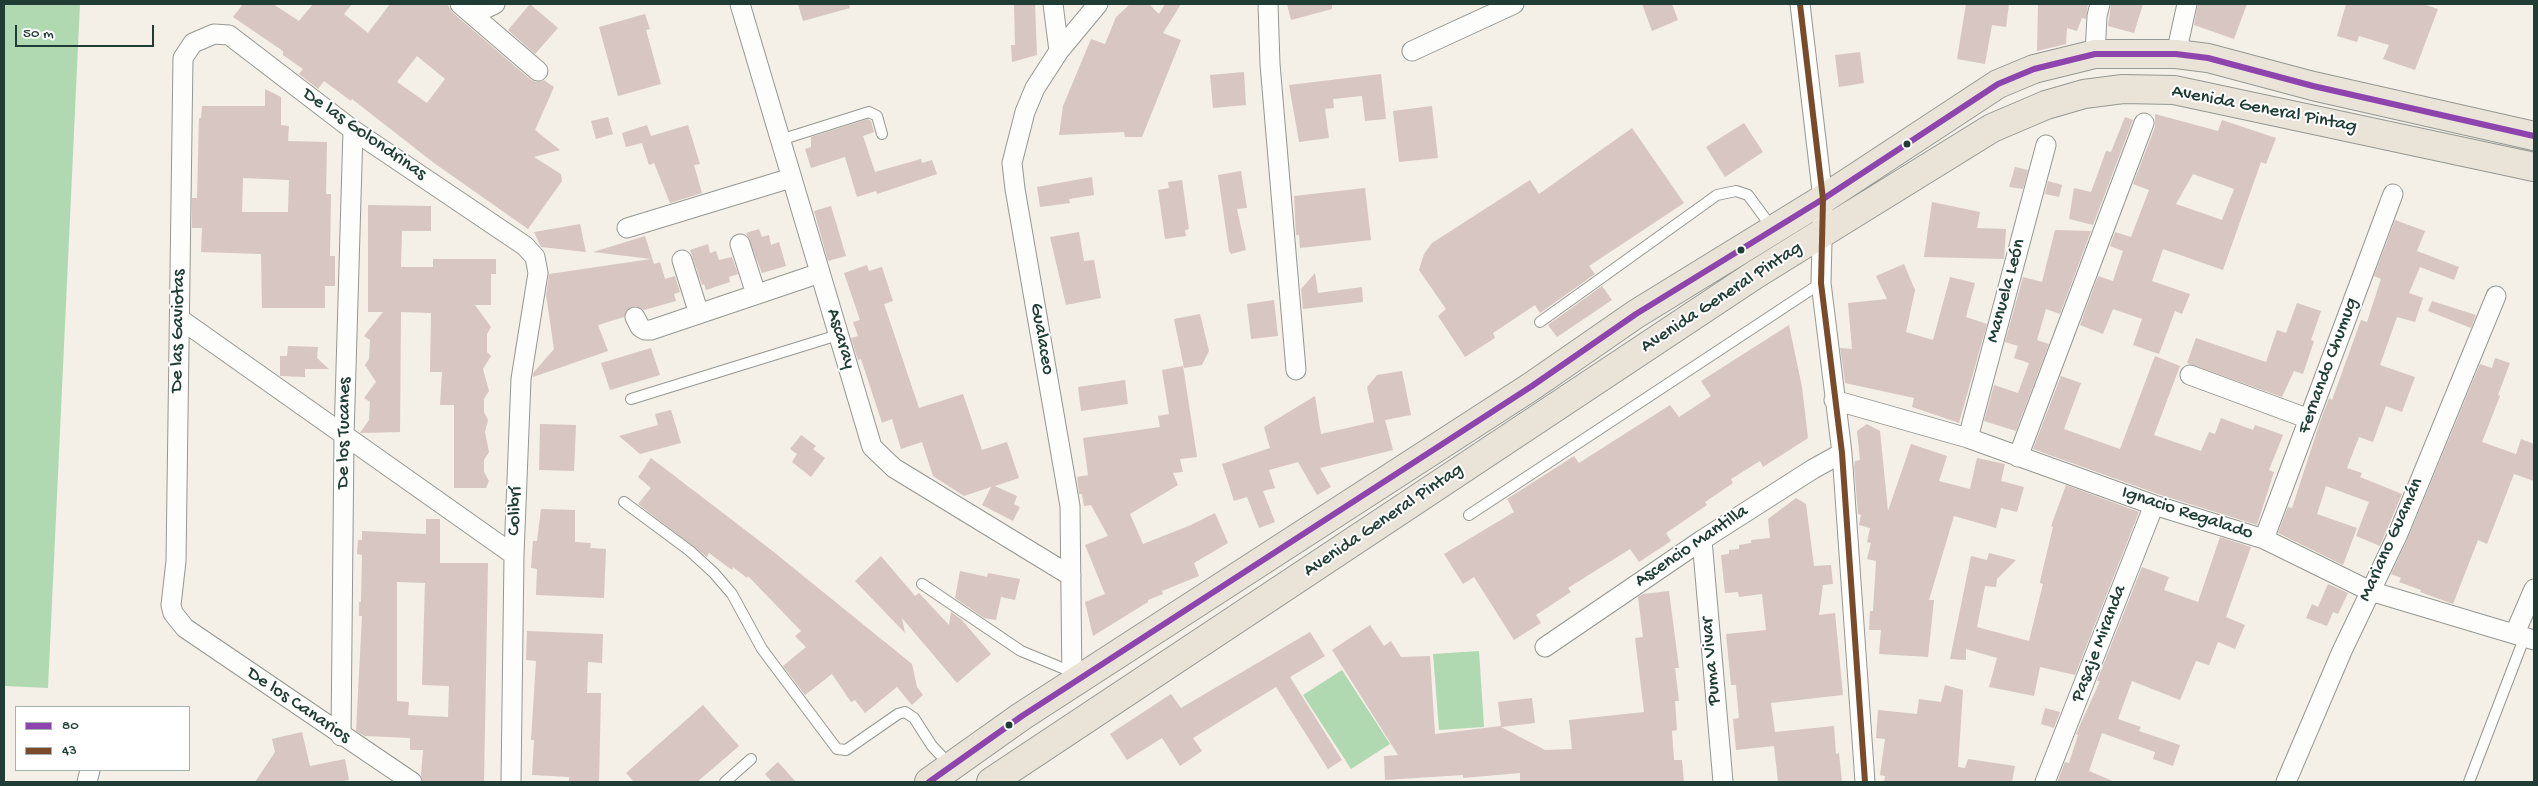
<!DOCTYPE html>
<meta charset="utf-8">
<style>
body{margin:0}
#map{position:relative;width:2538px;height:786px;overflow:hidden;background:#f4efe7;font-family:"Gochi Hand",sans-serif}
canvas{display:block}
.frame{position:absolute;inset:0;border:5px solid #1f3d34;pointer-events:none}
.legend{position:absolute;left:15px;top:706px;width:175px;height:65px;box-sizing:border-box;background:#fff;border:1px solid #a5b1ae;margin:0;padding:6px 9px;list-style:none;font-size:15px;color:#1f3d34}
.legend li{display:flex;align-items:center;gap:10px;height:25px}
.legend b{width:25px;border:1px solid #a5b1ae}
.scale{position:absolute;left:15px;top:25px;width:139px;height:22px;box-sizing:border-box;border:2px solid #1f3d34;border-top:0;padding-left:6px;font-size:15px;line-height:18px;white-space:nowrap;color:#1f3d34;-webkit-text-stroke:4px #fff;paint-order:stroke}
</style>
<div id="map">
<canvas width="2538" height="786"></canvas>
<div class="frame"></div>
<ul class="legend">
<li><b style="height:6px;background:#8e44ad"></b>80</li>
<li><b style="height:6px;background:#7a4b2a"></b>43</li>
</ul>
<div class="scale">50 m</div>
</div>
<script>
const ctx = document.querySelector('canvas').getContext('2d');
ctx.lineJoin = 'round';
function paint(path, color) { ctx.fillStyle = color; ctx.fill(path, 'evenodd'); }
const poly = rows => new Path2D(rows.map(r => 'M' + r).join(''));
function strokePath(path, color, width, dash) { ctx.strokeStyle = color; ctx.lineWidth = width; ctx.lineCap = dash ? 'butt' : 'round'; ctx.setLineDash(dash || []); ctx.stroke(path); }
function drawText(font, color, halo, rows, align = 'center') {
  ctx.font = font + ' "Gochi Hand",sans-serif'; ctx.lineWidth = 4; ctx.setLineDash([]); ctx.textBaseline = 'middle'; ctx.strokeStyle = halo; ctx.fillStyle = color; for (const [text, x, y, turn = 0] of rows) {
    ctx.save(); ctx.translate(x, y); ctx.rotate((+turn || 0) * Math.PI / 180); ctx.textAlign = isNaN(turn) ? turn : align; if (halo) ctx.strokeText(text, 0, 0); ctx.fillText(text, 0, 0); ctx.restore();
  }
}
paint(poly([
 [4,4,80,4,48,688,4,686],
 [1479,651,1484,727,1439,730,1433,654],
 [1342,670,1390,744,1351,769,1303,695]
]), '#b1d9b1');
paint(poly([
 [243,4,273,4,299,21,313,4,352,4,344,14,368,33,390,4,447,4,453,13,531,80,536,82,544,80,554,87,535,130,560,150,534,157,561,174,562,181,528,229,434,163,352,99,351,101,324,81,318,89,299,74,303,69,283,55,283,51,233,17],
 [417,56,445,79,427,103,397,82],
 [530,4,558,28,535,54,508,30],
 [798,4,849,4,850,8,803,21],
 [1014,4,1035,4,1037,55,1012,62,1011,45,1015,45],
 [1130,4,1149,4,1159,14,1165,4,1181,4,1163,33,1181,40,1142,137,1125,137,1124,132,1059,135,1063,106,1091,39,1105,44,1116,17],
 [1287,4,1332,4,1332,9,1291,20],
 [1642,4,1672,4,1678,20,1652,31],
 [1966,4,2009,4,2006,27,1992,25,1985,64,1957,59],
 [2038,4,2088,4,2086,19,2082,18,2077,31,2067,28,2066,44,2037,51],
 [2111,4,2143,4,2134,33,2108,26],
 [2198,4,2247,4,2234,39,2194,25],
 [2346,4,2423,4,2438,9,2415,70,2383,59,2389,45,2359,36,2357,42,2337,36],
 [645,14,650,29,646,30,661,84,618,96,599,27],
 [1860,52,1864,83,1839,87,1835,55],
 [1244,72,1246,105,1213,108,1210,75],
 [1381,74,1386,119,1365,121,1362,96,1333,99,1334,108,1325,109,1329,138,1299,142,1289,85],
 [265,89,281,97,281,125,289,126,288,141,327,142,326,194,331,194,330,256,335,256,335,286,325,286,325,308,262,308,261,254,201,252,202,228,192,228,192,198,197,198,199,118,201,118,202,106,265,106],
 [243,178,289,180,288,212,242,212],
 [1432,106,1438,158,1399,162,1393,111],
 [2155,114,2218,131,2222,120,2276,138,2266,164,2261,162,2223,270,2163,249,2152,281,2190,294,2182,314,2175,311,2159,354,2133,345,2142,319,2113,309,2103,334,2080,325,2098,276,2113,281,2123,251,2110,246,2115,232,2131,237,2149,190,2133,184,2155,127],
 [2193,174,2234,189,2222,220,2176,204],
 [608,117,613,134,596,139,591,121],
 [2125,117,2133,120,2093,225,2069,219,2074,188,2091,192,2106,151,2111,152],
 [868,119,871,121,874,132,863,136,875,172,921,159,922,163,932,160,937,174,877,194,876,191,857,197,845,157,811,168,805,149,811,147,811,137],
 [1744,123,1763,152,1725,177,1706,147],
 [647,125,651,136,688,125,700,164,694,165,702,193,670,203,654,163,649,165,642,143,626,147,622,133],
 [1632,128,1684,203,1589,266,1595,274,1540,313,1535,305,1493,333,1495,338,1465,357,1438,316,1446,309,1419,270,1424,254,1432,243,1530,180,1539,194],
 [2015,167,2028,170,2023,189,2009,187],
 [1241,171,1247,208,1237,209,1246,250,1231,254,1229,251,1218,175],
 [1092,177,1094,195,1069,199,1070,203,1040,207,1037,187],
 [1182,180,1189,229,1185,230,1186,236,1165,239,1158,190,1169,188,1168,182],
 [2048,181,2062,185,2059,197,2045,194],
 [1365,188,1371,240,1300,248,1299,235,1296,235,1294,196],
 [1932,202,1980,212,1977,228,2006,229,2004,259,1924,257],
 [368,205,431,206,431,231,402,231,401,267,433,267,433,259,496,259,496,274,491,274,491,305,475,305,491,327,487,334,487,352,491,356,483,369,489,391,484,399,484,412,488,420,485,432,489,452,484,460,484,472,489,481,486,488,454,488,454,405,440,405,442,372,430,372,431,313,401,312,400,432,360,433,369,420,370,402,364,398,376,382,365,365,369,359,370,340,364,336,383,312,368,312],
 [831,206,846,256,828,261,814,211],
 [2395,220,2425,231,2417,251,2459,267,2454,280,2420,267,2409,293,2423,298,2415,322,2397,317,2380,365,2415,377,2402,412,2386,406,2373,442,2359,437,2347,468,2362,473,2360,477,2402,494,2380,546,2356,536,2369,502,2326,486,2317,514,2357,528,2343,565,2278,533,2288,507,2292,508,2320,422,2329,398,2332,400,2361,320,2367,322,2381,279,2374,276],
 [580,224,586,252,541,247,534,232],
 [759,229,762,237,769,235,771,245,779,242,786,266,762,273,746,233],
 [2055,230,2091,231,2060,314,2046,309,2037,340,2049,344,2016,431,1984,421,1994,385,2018,393,2029,363,2014,358,2018,346,2005,342,2023,277,2042,282],
 [1079,232,1084,261,1094,260,1101,298,1066,305,1050,237],
 [645,236,654,264,660,262,665,279,675,276,680,292,674,294,676,301,644,310,636,306,630,307,624,317,598,325,608,351,533,377,533,373,554,349,546,295,549,274,651,259,593,252],
 [708,244,710,253,716,251,719,260,732,257,738,274,729,277,730,282,706,290,704,284,702,285,690,250],
 [1904,264,1915,290,1906,332,1933,340,1950,277,1975,283,1966,317,1987,324,1959,423,1912,407,1914,398,1845,383,1840,348,1852,349,1848,303,1887,299,1876,276],
 [867,265,869,271,882,267,893,301,884,304,919,408,963,394,982,450,1007,442,1019,478,995,486,1017,496,1014,504,1020,507,1013,521,982,505,991,487,964,496,933,476,922,442,901,449,892,419,882,423,861,359,858,360,851,338,858,336,853,322,860,320,844,273],
 [1315,273,1318,293,1362,287,1363,302,1303,309,1301,289],
 [1602,286,1612,300,1557,337,1548,325],
 [1274,300,1278,336,1251,339,1247,304],
 [2432,301,2476,315,2471,328,2428,311],
 [2297,303,2321,311,2311,340,2314,341,2303,374,2294,371,2282,397,2187,363,2196,338,2266,362,2277,330,2286,333],
 [1200,314,1209,351,1202,365,1184,368,1174,319],
 [1789,325,1802,387,1808,438,1763,467,1760,461,1731,479,1733,483,1705,502,1707,505,1666,533,1671,541,1639,562,1630,549,1568,588,1571,592,1536,615,1541,623,1514,640,1474,577,1463,584,1444,554,1514,512,1507,499,1574,456,1579,463,1670,405,1679,417,1711,396,1701,381],
 [288,346,318,347,317,358,329,369,305,369,305,377,280,376,280,356,287,356],
 [651,348,660,375,610,390,601,363],
 [2155,356,2180,366,2154,435,2201,451,2209,432,2215,434,2221,418,2253,430,2255,425,2283,435,2269,470,2274,472,2257,525,2158,494,2033,449,2061,376,2081,383,2064,429,2120,449],
 [2495,358,2510,363,2498,395,2500,396,2482,442,2516,454,2521,439,2534,444,2534,481,2514,474,2487,544,2478,540,2453,604,2420,592,2421,590,2399,582,2401,578,2391,574,2408,538,2480,364,2492,368],
 [1183,366,1197,457,1180,459,1183,472,1173,473,1178,485,1130,514,1143,544,1191,525,1215,513,1228,543,1194,563,1199,576,1162,591,1163,594,1148,600,1148,602,1093,636,1085,602,1105,594,1085,545,1108,536,1091,505,1084,506,1082,494,1079,494,1077,477,1088,475,1083,438,1160,427,1158,416,1169,414,1162,370],
 [1402,371,1411,415,1385,420,1393,450,1320,468,1331,487,1317,495,1298,462,1269,470,1275,488,1263,491,1275,522,1259,528,1247,497,1234,501,1222,464,1270,448,1264,427,1315,396,1321,434,1374,422,1367,387,1377,375],
 [1125,380,1128,404,1081,411,1078,387],
 [671,410,681,443,640,454,619,436,658,425,655,414],
 [540,424,576,425,574,471,539,470],
 [1867,424,1880,431,1888,511,1911,444,1947,456,1939,481,1970,489,1977,458,2005,464,2001,481,2024,487,2017,512,2001,508,1996,528,1954,516,1929,600,1934,600,1928,657,1879,654,1881,630,1869,630,1870,611,1873,611,1876,561,1867,559,1871,543,1867,542,1870,528,1859,525,1861,515,1858,514,1854,467,1855,461,1860,460,1857,431],
 [801,435,816,446,813,449,825,458,811,477,792,462,797,454,790,449],
 [651,458,770,549,912,664,917,687,923,695,912,705,897,687,865,713,855,700,851,702,832,674,805,695,783,666,806,647,795,636,801,631,748,576,747,578,733,567,732,570,709,553,707,557,638,504,651,488,638,477],
 [2066,485,2139,512,2075,675,2040,667,2034,696,1989,687,1997,658,1966,649,1966,660,1950,659,1971,556,1987,560,1989,553,2016,560,1997,579,1996,587,1985,586,1977,627,2029,641,2043,584,2040,583,2041,577,2053,527,2051,526],
 [1796,498,1806,504,1814,566,1831,565,1833,584,1823,585,1819,615,1835,613,1843,695,1771,703,1775,732,1834,726,1836,754,1839,753,1842,782,1778,782,1774,746,1736,750,1733,719,1739,718,1736,685,1731,685,1726,634,1766,630,1762,594,1739,597,1738,592,1725,593,1721,555,1729,554,1729,550,1739,549,1739,545,1751,543,1751,540,1770,538,1768,519],
 [541,509,575,510,575,542,591,543,590,548,606,549,604,598,536,595,537,569,531,568,533,541,537,541],
 [426,519,440,519,440,563,488,563,484,782,423,782,421,775,423,750,410,750,410,738,365,736,356,731,362,616,359,616,359,602,361,602,362,555,357,554,358,540,362,540,362,531,426,534],
 [397,582,425,583,422,685,449,686,448,717,408,715,409,702,397,701],
 [2220,537,2251,547,2226,617,2245,625,2235,649,2218,642,2209,665,2196,661,2180,700,2132,681,2118,719,2141,727,2139,731,2180,745,2173,766,2153,759,2155,752,2102,733,2089,771,2115,782,2057,782,2065,762,2069,763,2078,735,2076,734,2100,681,2097,681,2142,567,2169,577,2164,590,2198,602],
 [881,556,915,596,919,593,949,625,951,612,961,619,991,654,957,683,902,618,905,633,855,581],
 [960,571,987,577,988,573,1020,579,1015,600,1001,597,996,620,984,618,955,598],
 [2328,584,2348,593,2338,614,2333,612,2327,626,2306,618,2312,604,2318,607],
 [1669,591,1679,668,1675,668,1679,701,1675,701,1677,730,1672,731,1674,760,1682,760,1684,782,1520,782,1520,773,1463,778,1463,775,1385,780,1384,756,1398,755,1332,650,1370,625,1384,646,1391,641,1401,657,1430,656,1435,734,1501,726,1498,702,1532,698,1535,723,1501,727,1545,750,1572,749,1569,720,1644,712,1635,638,1643,637,1638,597,1643,594],
 [527,631,603,634,602,663,588,662,587,693,601,693,599,782,569,782,569,777,532,775,534,740,531,740,536,661,526,660],
 [1310,632,1325,656,1290,677,1342,760,1328,769,1276,687,1193,738,1202,751,1180,766,1162,738,1127,760,1110,734,1171,694,1181,708],
 [1945,685,1963,690,1958,767,1965,768,1968,759,2015,766,2012,782,1884,782,1885,776,1880,775,1885,739,1876,738,1878,710,1917,714,1919,699,1941,702],
 [703,705,739,746,697,782,634,782,626,773],
 [2045,708,2060,712,2054,728,2041,724],
 [302,732,310,766,345,759,349,780,337,782,255,782,275,752,272,739],
 [778,762,796,782,772,782,765,774]
]), '#d7c6c1');
const lane = poly([
 [780,140,869,112,877,116,882,134],
 [1540,322,1717,195,1736,191,1748,195,1773,229],
 [631,399,838,335],
 [624,502,690,551,714,573,732,594,762,649,837,749,846,750,898,714,905,712,914,718,932,746,950,765],
 [1469,515,1821,283],
 [922,584,1021,651,1072,672],
 [725,782,751,759],
 [2469,782,2525,636]
]);
const street = poly([
 [460,4,538,71],
 [740,4,872,447,894,468,1071,576],
 [1053,4,1059,51],
 [1268,4,1270,64,1296,370],
 [1800,4,1823,199,1821,283,1842,453,1865,782],
 [474,14,495,4],
 [1412,51,1514,4],
 [2095,54,2097,16,2100,4],
 [2176,54,2187,4],
 [627,228,791,178],
 [740,244,756,294],
 [682,260,699,314],
 [635,317,640,327,645,330,651,330,820,273],
 [180,319,514,555],
 [2190,375,2309,419],
 [1834,400,1968,438,2154,505,2264,539,2370,591,2534,640],
 [1968,438,2046,145],
 [2018,457,2144,123],
 [2264,539,2393,194],
 [1702,540,1723,782],
 [2515,633,2534,589],
 [1545,647,1702,540,1813,469,1842,453],
 [1072,684,1070,506,1015,189,1012,163,1025,112,1035,88,1059,51,1098,4],
 [341,736,344,437,353,130],
 [87,782,90,770],
 [412,782,185,628,173,613,171,605,176,561,183,58,193,43,214,34,229,35,353,130,525,246,535,257,538,273,521,379,514,555,511,782],
 [2045,782,2154,505],
 [2286,782,2342,651,2398,534,2496,296]
]);
const highway = poly([
 [929,782,1022,716,1532,386,1636,314,1823,199,1998,84,2034,69,2095,54,2176,54,2208,58,2313,86,2534,136],
 [991,782,1756,274,1992,128,2046,105,2084,94,2123,89,2174,90,2534,167]
]);
strokePath(lane, '#959892', 12);
strokePath(street, '#959892', 21);
strokePath(highway, '#959892', 30);
strokePath(lane, '#fdfdfb', 10);
strokePath(street, '#fdfdfb', 19);
strokePath(highway, '#e9e3d8', 28);
strokePath(poly([
 [929,782,1022,716,1532,386,1636,314,1823,199,1998,84,2034,69,2095,54,2176,54,2208,58,2313,86,2534,136]
]), '#8e44ad', 6);
strokePath(poly([
 [1800,4,1823,199,1821,283,1842,453,1865,782]
]), '#7a4b2a', 6);
for (const [x, y, r, color] of [
 [1907,144,4.5,"#1f3d34"],
 [1741,250,4.5,"#1f3d34"],
 [1009,725,4.5,"#1f3d34"]
]) { const dot = new Path2D(); dot.arc(x, y, r, 0, 2 * Math.PI); ctx.fillStyle = color; ctx.fill(dot); strokePath(dot, '#fff', 2); }
drawText('19px', '#1f3d34', '#fff', [
 ["Avenida General Pintag",2264,110,11],
 ["De las Golondrinas",364,135,35],
 ["Manuela León",2007,291,-75],
 ["Avenida General Pintag",1722,298,-33],
 ["De las Gaviotas",179,331,-89],
 ["Ascaray",840,339,73],
 ["Gualaceo",1041,339,80],
 ["Fernando Chumug",2329,366,-70],
 ["De los Tucanes",345,433,-89],
 ["Colibrí",516,511,-88],
 ["Ignacio Regalado",2187,514,18],
 ["Avenida General Pintag",1384,521,-34],
 ["Mariano Guamán",2392,540,-66],
 ["Ascencio Mantilla",1692,547,-34],
 ["Pasaje Miranda",2100,644,-69],
 ["Puma Vivar",1712,661,-95],
 ["De los Canarios",298,706,34]
]);
</script>
